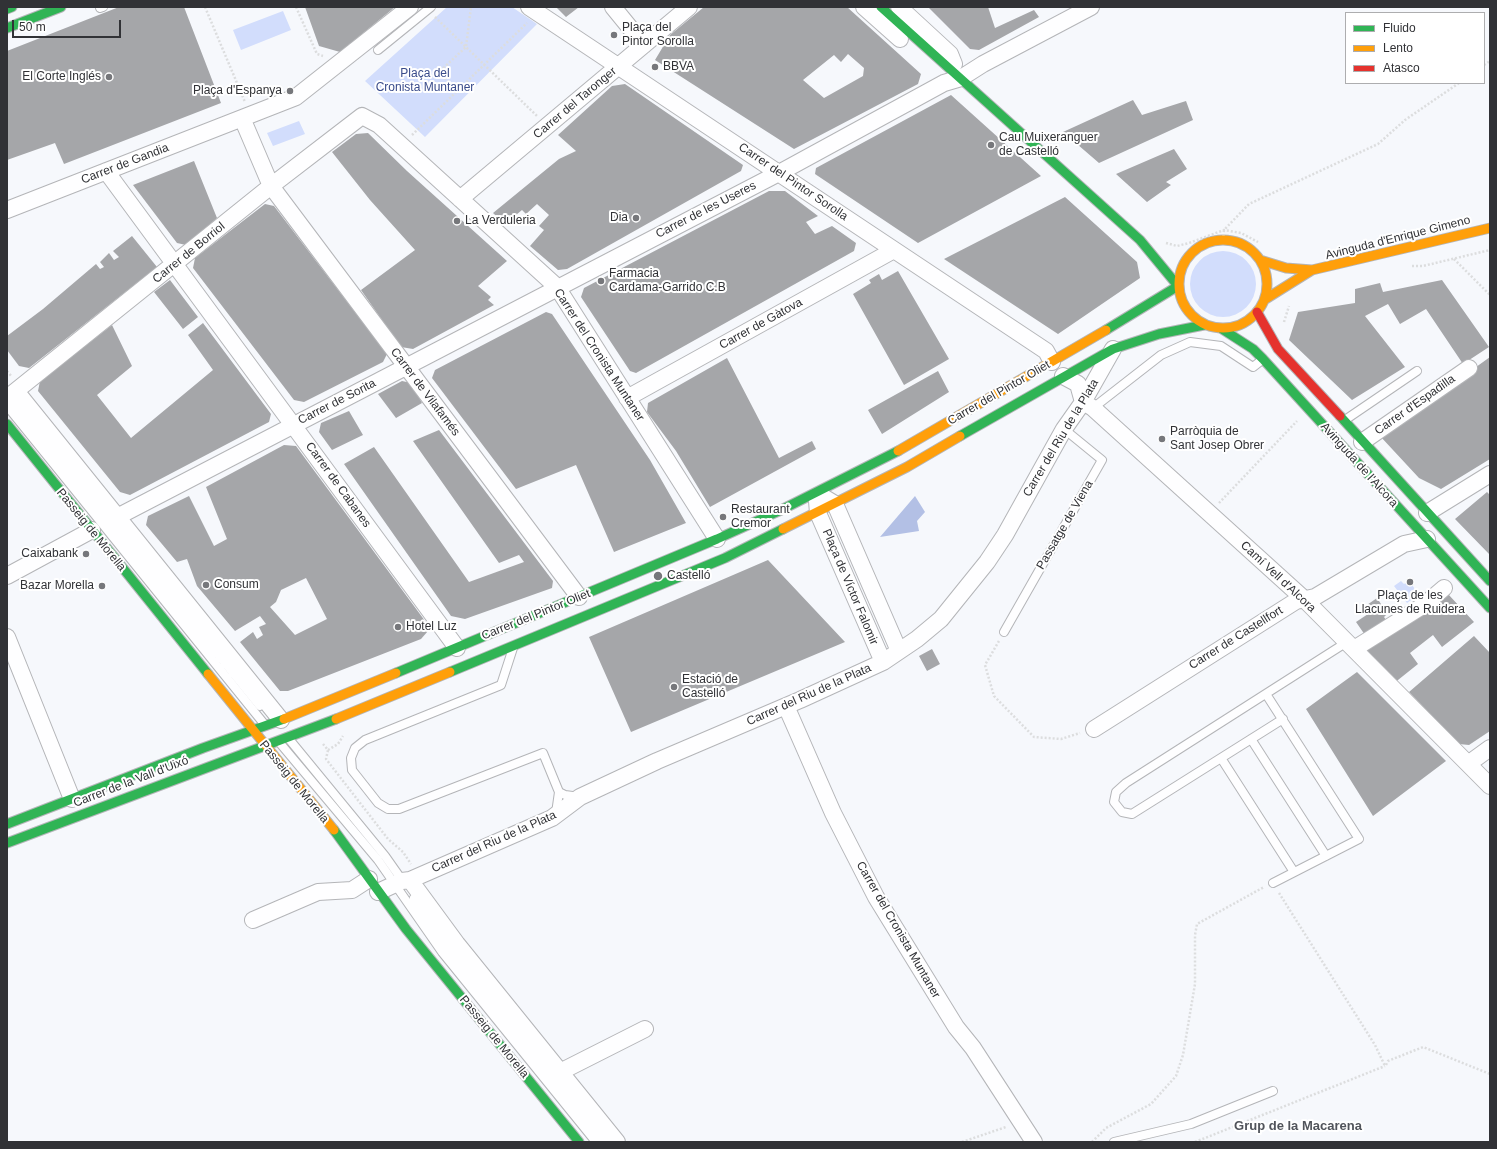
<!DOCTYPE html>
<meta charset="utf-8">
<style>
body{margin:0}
#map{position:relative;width:1497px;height:1149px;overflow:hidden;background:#f6f8fc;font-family:Arial,sans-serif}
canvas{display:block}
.frame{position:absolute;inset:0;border:8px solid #313236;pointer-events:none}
.legend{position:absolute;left:1345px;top:12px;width:140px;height:72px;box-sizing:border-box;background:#fff;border:1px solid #adadaf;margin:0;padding:5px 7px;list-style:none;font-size:12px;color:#313236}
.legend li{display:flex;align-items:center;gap:8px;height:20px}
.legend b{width:20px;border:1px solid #adadaf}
.scale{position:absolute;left:12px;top:20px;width:109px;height:18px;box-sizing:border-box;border:2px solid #313236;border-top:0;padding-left:5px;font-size:12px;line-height:14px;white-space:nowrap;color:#313236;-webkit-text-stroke:3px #fff;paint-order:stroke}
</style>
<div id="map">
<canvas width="1497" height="1149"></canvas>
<div class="frame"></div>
<ul class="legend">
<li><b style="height:5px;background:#30b455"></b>Fluido</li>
<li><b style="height:5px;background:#ff9f0a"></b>Lento</li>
<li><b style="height:5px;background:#e5322d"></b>Atasco</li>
</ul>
<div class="scale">50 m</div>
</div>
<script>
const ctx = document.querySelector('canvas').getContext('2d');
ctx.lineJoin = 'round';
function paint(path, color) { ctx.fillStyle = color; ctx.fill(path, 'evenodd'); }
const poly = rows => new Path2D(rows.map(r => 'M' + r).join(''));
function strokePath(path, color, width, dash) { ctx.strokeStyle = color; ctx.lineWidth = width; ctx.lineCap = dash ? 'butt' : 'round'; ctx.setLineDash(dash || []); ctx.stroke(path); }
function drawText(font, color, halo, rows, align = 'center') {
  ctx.font = font + ' Arial,sans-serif'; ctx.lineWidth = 4; ctx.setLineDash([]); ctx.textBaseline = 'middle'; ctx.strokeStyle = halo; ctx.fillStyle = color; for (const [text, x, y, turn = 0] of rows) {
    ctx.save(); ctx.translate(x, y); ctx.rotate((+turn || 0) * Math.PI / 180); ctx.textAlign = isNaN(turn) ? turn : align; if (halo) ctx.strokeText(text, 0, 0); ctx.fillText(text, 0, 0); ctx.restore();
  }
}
paint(poly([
 [447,7,512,7,537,24,425,137,365,81],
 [283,11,291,30,241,50,233,30],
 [299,121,305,134,273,146,267,133],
 '1190 284a33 33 0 1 1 66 0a33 33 0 1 1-66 0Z',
 [1401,581,1404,584,1409,581,1415,589,1410,593,1414,598,1407,603,1394,586]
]), '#d2ddfc');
paint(poly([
 [915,496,925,512,917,521,919,531,880,537]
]), '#b3c0e5');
paint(poly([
 [119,7,184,7,221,103,64,164,55,143,7,160,7,51],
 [305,7,395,7,340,52,319,46],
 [556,7,579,7,566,17],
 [704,7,847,7,921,74,918,84,794,149,655,60,670,35],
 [848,54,864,68,863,76,824,98,803,80,834,55,841,62],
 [928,7,988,7,995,28,1034,10,1039,17,979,50,970,49],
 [625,84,743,165,741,171,567,269,558,270,530,246,544,230,539,226,549,215,537,204,526,214,522,210,505,224,493,213,559,159,576,151,558,135,612,86],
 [951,95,1041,176,918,243,815,174,816,168],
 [1133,100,1142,115,1186,101,1193,120,1099,163,1063,132],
 [368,133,407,171,507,261,478,286,491,297,488,300,494,305,413,349,401,347,361,290,415,250,370,200,332,152,356,134],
 [1174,149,1187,169,1166,182,1171,185,1147,202,1116,174],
 [194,161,217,218,186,245,177,243,133,185],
 [769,191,785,191,818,216,806,222,815,234,832,226,856,243,854,251,636,373,630,371,581,297,584,288],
 [1065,197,1137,262,1140,278,1058,334,944,259],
 [265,204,274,206,387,354,383,362,304,402,294,400,193,268,195,258],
 [132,236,157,267,29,368,19,366,7,350,7,336,43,309,96,264,100,269,104,267,100,262,109,253,114,260,119,257,113,251],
 [898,271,949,359,904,385,853,294,871,283,869,280,879,274,882,280],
 [170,280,198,317,183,329,154,292],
 [1442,280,1489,347,1463,364,1426,309,1400,324,1388,304,1365,316,1405,367,1352,400,1289,340,1298,312,1355,303,1355,289,1380,283,1383,292],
 [546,312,552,314,650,460,686,523,614,552,576,465,516,489,432,378,435,370],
 [203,323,271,414,269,422,130,495,120,492,38,391,40,381,112,325,132,366,97,395,131,438,213,370,188,335],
 [1490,357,1490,459,1441,489,1419,478,1380,436],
 [727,358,779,458,812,441,816,449,710,507,676,451,647,412,648,403],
 [938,371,949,392,882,434,868,410],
 [402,381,411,383,422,403,396,418,378,394],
 [349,411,363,435,332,450,319,432,321,423],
 [439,430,553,581,552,588,465,619,451,616,344,464,374,447,469,582,524,562,519,555,499,563,413,441],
 [284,445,296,446,428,625,428,631,421,639,288,691,280,691,240,642,253,632,257,639,263,635,259,627,266,624,260,616,235,631,197,586,187,559,177,562,146,525,148,516,189,496,214,546,227,539,206,487],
 [306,578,327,619,295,635,270,607,276,602,281,590],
 [1487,492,1490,495,1490,555,1455,519],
 [768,560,845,642,631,732,589,637],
 [1448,594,1474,622,1442,647,1433,635,1410,653,1418,664,1393,684,1363,652],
 [1377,598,1383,607,1385,606,1390,611,1384,617,1386,620,1365,635,1356,622,1368,614,1364,607],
 [1474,636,1490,653,1490,731,1469,745,1459,744,1409,692],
 [932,649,940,664,927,671,919,656],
 [1357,672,1446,761,1373,816,1306,709]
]), '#a5a6a9');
const lane = poly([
 [100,8,103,7],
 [378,50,431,7],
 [8,395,260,706],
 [7,406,265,725],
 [1093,408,1161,355,1190,342,1221,346,1253,367,1262,360],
 [1345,420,1417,371],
 [1004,632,1102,460,1064,429],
 [513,648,501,685,365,740,355,748,351,758,352,770,378,803,388,809,399,809,543,753,559,792,556,813],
 [1266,694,1359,839,1273,883],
 [1283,719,1132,814,1122,812,1114,802,1116,792,1126,783,1347,642],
 [289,739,385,856,404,883],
 [1251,739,1326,856],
 [279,742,378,860,442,952,596,1142],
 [1221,758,1294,872],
 [559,792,565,795,580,797],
 [414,898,448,947,606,1142],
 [1114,1142,1191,1124,1273,1091]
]);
const street = poly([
 [529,7,1046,351,1052,362],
 [613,7,644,45],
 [864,7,900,39],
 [899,7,950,54,954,64],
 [242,118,271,186,579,597],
 [106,171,457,648],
 [460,199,689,7],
 [7,210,296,97,410,7],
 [1063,376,1078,384,1083,402,1093,408,1304,599,1490,786],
 [16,391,281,720],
 [7,398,271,186,362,116,379,125,557,287,717,539],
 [627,398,894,250],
 [1362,442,1469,368],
 [825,498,835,504,899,651],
 [817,501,818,513,883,662],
 [1427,513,1490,474],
 [117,517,779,173,944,83,961,78,983,64,1091,7],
 [7,576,92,530],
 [7,637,72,799],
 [1354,649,1424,605,1444,588],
 [786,706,833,813,876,897,956,1027,973,1048,1034,1142],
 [1094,729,1296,601,1315,597,1404,544,1427,539],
 [1468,764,1490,748],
 [410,880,457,944,617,1142],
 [378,892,402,881,410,880,552,818,580,797,657,761,800,700,883,662,917,639,941,619,987,562,1005,535,1064,429,1083,402,1113,349],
 [253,920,318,892,352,890,369,879],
 [560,1072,645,1029]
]);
const fast = poly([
 [881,7,1140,240,1178,286],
 [7,9,12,7],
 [7,28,61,7],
 [1222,329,1253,349,1263,359,1490,608],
 [1106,330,1178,286],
 [1340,416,1490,581],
 [7,424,208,674],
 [960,436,1113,349,1159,334,1204,325],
 [450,672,725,558,783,529],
 [396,673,717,539,779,511,898,451],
 [7,824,203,748,284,719],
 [334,830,406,929,579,1142],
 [7,843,336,719]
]);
const slow = poly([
 '1179 284a44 44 0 1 1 88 0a44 44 0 1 1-88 0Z',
 [1260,260,1286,268,1312,270,1490,228],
 [1264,300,1312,270],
 [898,451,1106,330],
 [783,529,907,467,960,436],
 [208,674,334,830],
 [284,719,396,673],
 [336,719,450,672]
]);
const jam = poly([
 [1257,312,1278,349,1340,416]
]);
strokePath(lane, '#b4b5b8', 10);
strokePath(street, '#b4b5b8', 18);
strokePath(fast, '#b4b5b8', 11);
strokePath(slow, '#b4b5b8', 11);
strokePath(jam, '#b4b5b8', 11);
strokePath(poly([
 [205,7,245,102],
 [296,7,317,54,323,56],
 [435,17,537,116],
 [1484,65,1490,61],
 [457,91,439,72,466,47,471,7],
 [412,135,527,23],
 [1223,240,1224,230,1249,204,1378,144,1405,120,1459,83],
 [1166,243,1177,246,1189,243,1224,230,1241,233,1258,242],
 [1454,259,1490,295],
 [1412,266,1423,266,1490,250],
 [1284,322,1289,306],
 [7,371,12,377],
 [1219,503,1297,421],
 [999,641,985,665,994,696,1034,737,1061,739,1080,733],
 [323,744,328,750,326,759,388,839,403,852,411,864],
 [328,750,338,744,343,736],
 [1279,893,1375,1045,1385,1066],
 [1386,1065,1388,1061,1423,1047,1490,1074],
 [962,1142,1006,1127],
 [1092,1142,1106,1128,1151,1104,1176,1076,1183,1055,1195,984,1195,935,1197,924,1264,887],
 [1195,1142,1385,1066]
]), '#dcddde', 2.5, [2, 2]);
strokePath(lane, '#fefeff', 8);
strokePath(street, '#fefeff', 16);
strokePath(fast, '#30b455', 9);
strokePath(slow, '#ff9f0a', 9);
strokePath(jam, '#e5322d', 9);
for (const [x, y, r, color] of [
 [614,35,4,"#76777b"],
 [655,67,4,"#76777b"],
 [109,77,4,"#76777b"],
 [290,91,4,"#76777b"],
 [991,145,4,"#76777b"],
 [636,218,4,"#76777b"],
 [457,221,4,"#76777b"],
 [601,281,4,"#76777b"],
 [1162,439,4,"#76777b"],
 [723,517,4,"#76777b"],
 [86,554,4,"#76777b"],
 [658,576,5,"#76777b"],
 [1410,582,4,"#76777b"],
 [206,585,4,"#76777b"],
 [102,586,4,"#76777b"],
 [398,627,4,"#76777b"],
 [674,687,4,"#76777b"]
]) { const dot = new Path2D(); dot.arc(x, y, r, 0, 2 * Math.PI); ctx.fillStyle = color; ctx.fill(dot); strokePath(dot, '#fff', 1.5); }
drawText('12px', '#313236', '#fff', [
 ["Plaça del",622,28],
 ["Pintor Sorolla",622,42],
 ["BBVA",663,67],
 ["El Corte Inglés",101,77,"right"],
 ["Plaça d'Espanya",282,91,"right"],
 ["Cau Muixeranguer",999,138],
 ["de Castelló",999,152],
 ["Dia",628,218,"right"],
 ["La Verduleria",465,221],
 ["Farmacia",609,274],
 ["Cardama-Garrido C.B",609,288],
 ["Parròquia de",1170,432],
 ["Sant Josep Obrer",1170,446],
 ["Restaurant",731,510],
 ["Cremor",731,524],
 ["Caixabank",78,554,"right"],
 ["Castelló",667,576],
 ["Consum",214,585],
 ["Bazar Morella",94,586,"right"],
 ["Plaça de les",1410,596,"center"],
 ["Llacunes de Ruidera",1410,610,"center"],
 ["Hotel Luz",406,627],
 ["Estació de",682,680],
 ["Castelló",682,694]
], 'left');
drawText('12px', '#3a4c8b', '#fff', [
 ["Plaça del",425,74],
 ["Cronista Muntaner",425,88]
]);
drawText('12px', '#313236', '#fff', [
 ["Carrer del Taronger",575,103,-40],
 ["Carrer de Gandia",125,164,-21],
 ["Carrer del Pintor Sorolla",793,182,34],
 ["Carrer de les Useres",706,210,-27],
 ["Avinguda d'Enrique Gimeno",1398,238,-14],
 ["Carrer de Borriol",189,253,-39],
 ["Carrer de Gàtova",761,324,-29],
 ["Carrer del Cronista Muntaner",599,355,57],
 ["Carrer de Vilafamés",425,392,53],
 ["Carrer del Pintor Oliet",999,393,-30],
 ["Carrer de Sorita",337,402,-27],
 ["Carrer d'Espadilla",1415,405,-35],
 ["Carrer del Riu de la Plata",1061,438,-59],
 ["Avinguda de l'Alcora",1359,465,48],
 ["Carrer de Cabanes",338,485,54],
 ["Passatge de Viena",1065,525,-60],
 ["Passeig de Morella",91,530,51],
 ["Camí Vell d'Alcora",1278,577,43],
 ["Plaça de Víctor Falomir",850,587,67],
 ["Carrer del Pintor Oliet",536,615,-22],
 ["Carrer de Castellfort",1236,638,-32],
 ["Carrer del Riu de la Plata",809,695,-24],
 ["Carrer de la Vall d'Uixó",131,782,-21],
 ["Passeig de Morella",294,782,51],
 ["Carrer del Riu de la Plata",494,842,-24],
 ["Carrer del Cronista Muntaner",898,930,60],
 ["Passeig de Morella",494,1037,51]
]);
drawText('bold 13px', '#51545b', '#fff', [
 ["Grup de la Macarena",1298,1126]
]);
</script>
